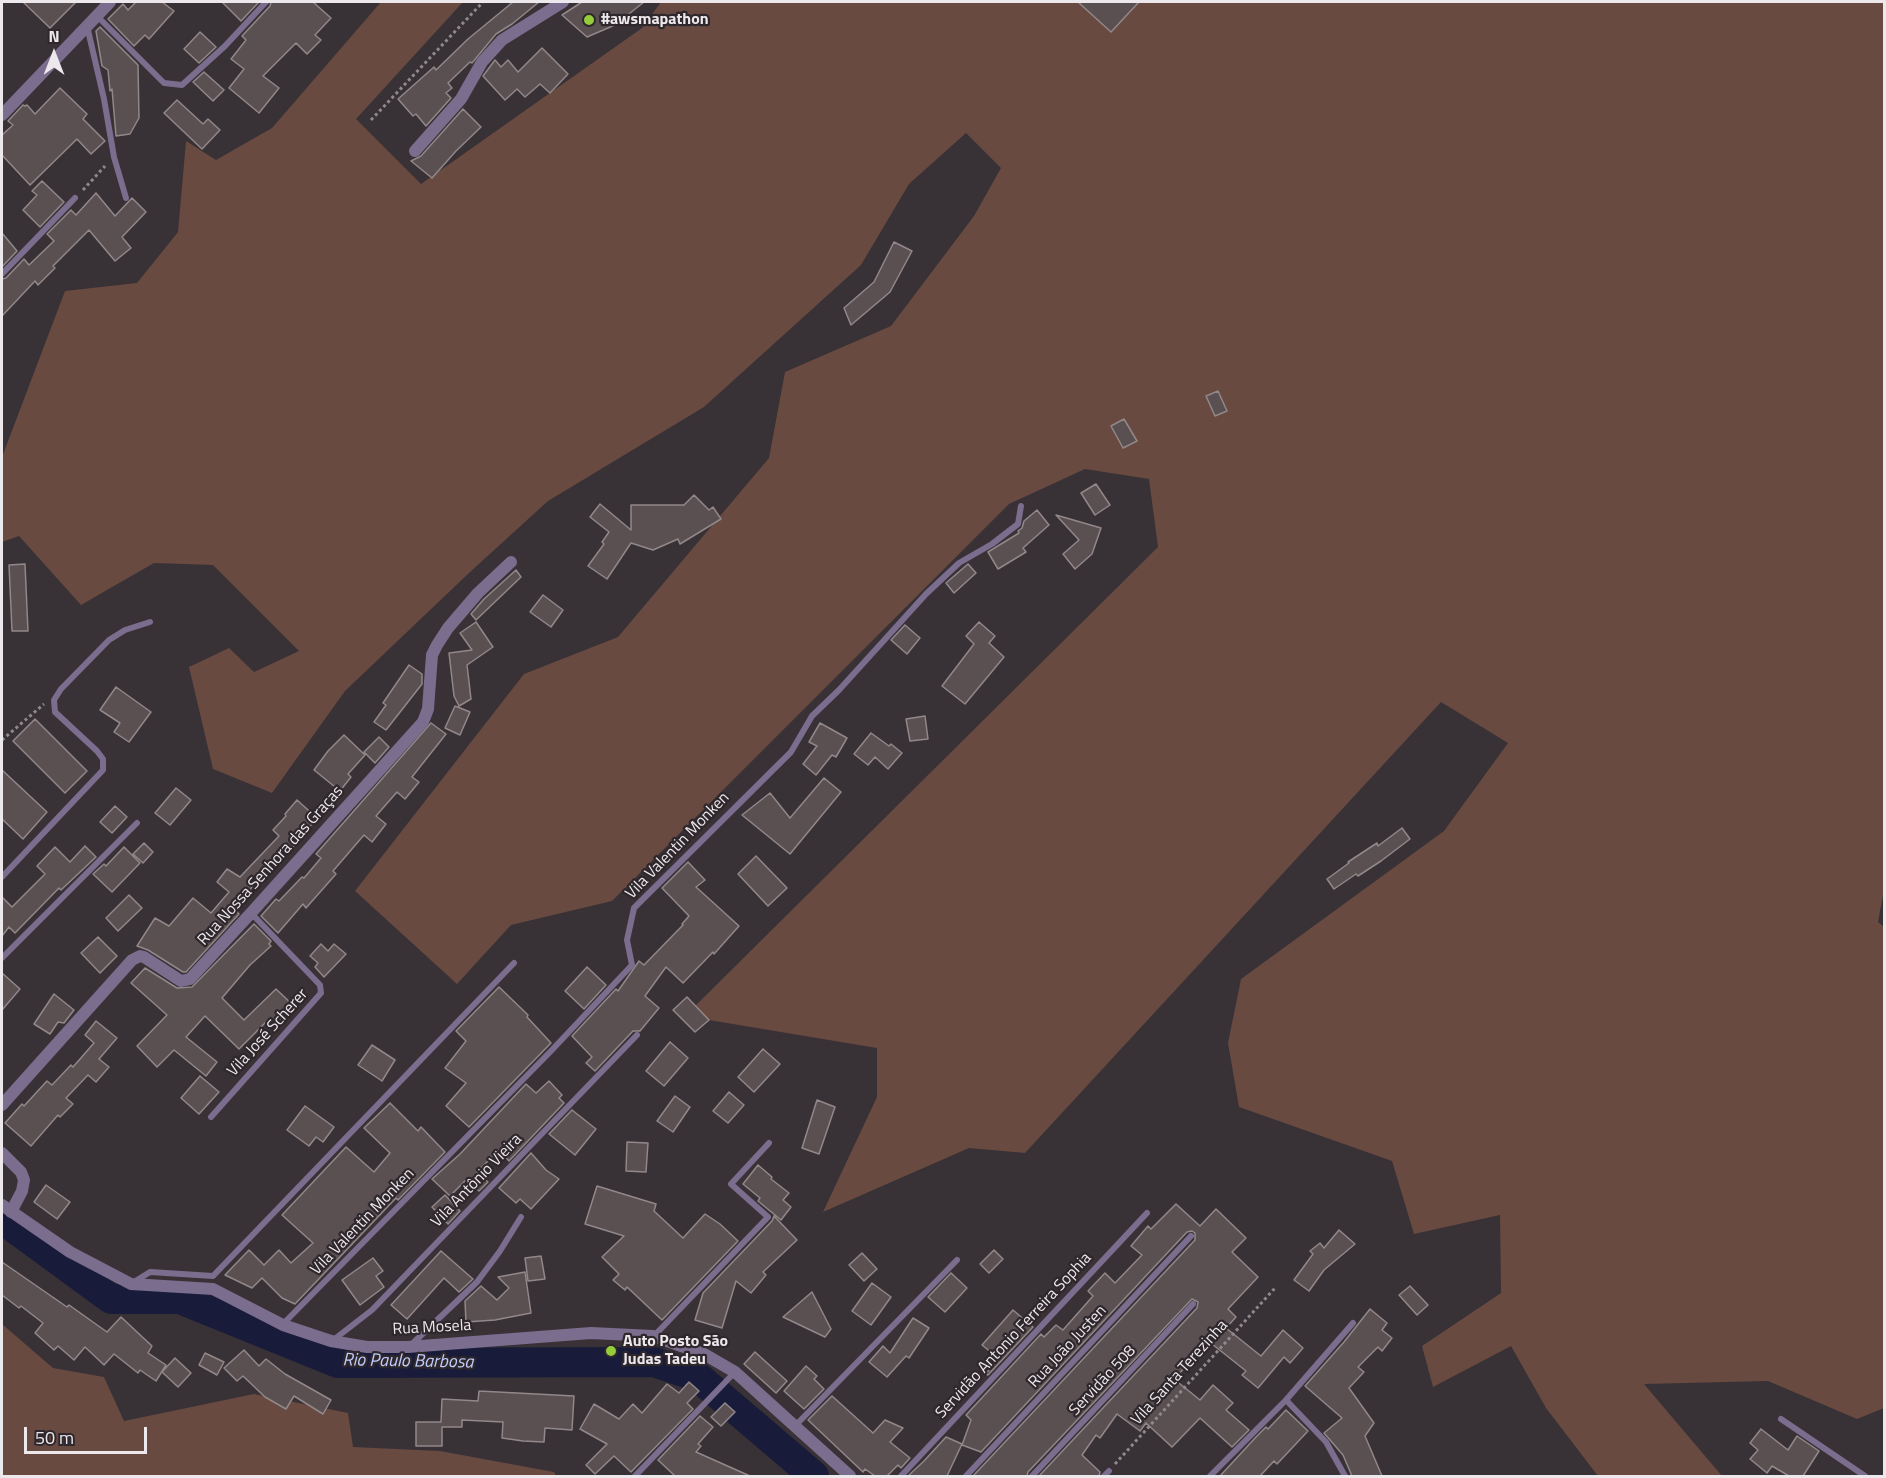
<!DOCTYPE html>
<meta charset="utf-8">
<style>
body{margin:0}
#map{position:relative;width:1886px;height:1478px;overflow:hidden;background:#383136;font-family:"Titillium Web",sans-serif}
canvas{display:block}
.frame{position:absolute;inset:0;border:3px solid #ede8ec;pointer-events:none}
.north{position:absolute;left:24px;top:24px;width:60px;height:60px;-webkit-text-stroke:4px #2e272c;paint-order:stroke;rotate:0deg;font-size:16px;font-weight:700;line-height:24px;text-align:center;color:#ede8ec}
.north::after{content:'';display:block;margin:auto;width:21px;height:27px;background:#ede8ec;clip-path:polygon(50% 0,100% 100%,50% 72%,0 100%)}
.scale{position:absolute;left:24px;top:1427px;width:123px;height:27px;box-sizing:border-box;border:3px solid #ede8ec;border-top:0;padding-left:8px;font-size:18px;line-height:21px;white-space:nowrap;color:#ede8ec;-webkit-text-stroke:4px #2e272c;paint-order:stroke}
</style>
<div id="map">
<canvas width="1886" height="1478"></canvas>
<div class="frame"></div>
<div class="north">N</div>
<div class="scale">50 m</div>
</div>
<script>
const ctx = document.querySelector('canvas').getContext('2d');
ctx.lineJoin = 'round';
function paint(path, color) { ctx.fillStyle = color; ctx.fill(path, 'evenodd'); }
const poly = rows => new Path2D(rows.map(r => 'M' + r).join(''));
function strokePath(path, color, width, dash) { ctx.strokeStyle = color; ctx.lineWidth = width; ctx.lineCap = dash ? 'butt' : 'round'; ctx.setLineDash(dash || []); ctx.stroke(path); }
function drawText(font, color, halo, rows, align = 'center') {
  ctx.font = font + ' "Titillium Web",sans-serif'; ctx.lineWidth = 4.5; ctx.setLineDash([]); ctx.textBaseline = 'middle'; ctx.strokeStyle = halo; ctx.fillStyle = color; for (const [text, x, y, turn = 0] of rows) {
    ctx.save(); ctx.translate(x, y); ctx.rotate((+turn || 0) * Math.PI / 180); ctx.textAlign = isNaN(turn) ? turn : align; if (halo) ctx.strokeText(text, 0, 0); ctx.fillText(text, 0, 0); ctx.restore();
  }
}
paint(poly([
 [381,2,463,2,356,119,421,184,642,28,661,2,1884,2,1884,890,1878,922,1884,927,1884,1408,1857,1419,1768,1381,1644,1384,1722,1476,1598,1476,1546,1408,1511,1346,1433,1387,1422,1346,1501,1293,1500,1215,1414,1234,1392,1161,1239,1107,1228,1043,1241,979,1444,831,1508,743,1441,702,1025,1153,969,1148,823,1212,877,1097,877,1048,685,1016,1158,547,1149,479,1085,469,1009,504,612,901,511,925,457,984,355,891,524,674,618,637,769,458,785,372,891,326,974,216,1001,168,966,133,909,184,861,265,704,407,548,501,469,573,345,691,272,793,213,769,189,667,229,648,254,672,299,651,213,565,154,563,81,605,19,536,2,542,2,457,65,291,137,283,178,232,186,141,216,160,272,128],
 [2,1324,53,1368,104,1377,124,1421,254,1394,348,1413,353,1447,440,1451,554,1472,556,1476,2,1476]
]), '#684a41');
strokePath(poly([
 [2,1219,111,1299,180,1299,338,1363,654,1362,698,1377,814,1476]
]), '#181c3a', 30);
const building = poly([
 [23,2,76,2,50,28,23,2],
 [136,2,162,2,174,11,149,39,145,35,134,46,108,19,123,4,128,10,136,2],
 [222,2,259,2,241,21,222,2],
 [271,2,313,2,331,18,315,35,321,40,307,54,296,43,263,76,279,88,259,113,229,88,244,69,231,59,246,40,242,36,270,6,271,2],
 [513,2,539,2,512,24,496,34,472,63,470,62,448,83,452,88,446,93,451,98,426,126,416,114,413,116,398,99,434,67,436,70,468,39,513,2],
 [582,2,644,2,615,25,587,37,562,15,582,2],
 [1078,2,1139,2,1111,32,1078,2],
 [100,27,138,65,139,118,130,134,116,136,112,89,110,91,108,70,102,66,96,31,100,27],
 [200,32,216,47,199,63,184,49,200,32],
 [542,48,568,74,550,93,540,84,525,97,517,89,505,100,483,76,495,60,501,67,508,60,518,72,542,48],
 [204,72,224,90,213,101,193,82,204,72],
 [60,88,87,114,83,119,105,141,91,154,77,139,30,185,2,155,2,135,13,125,8,121,23,105,25,106,27,105,35,114,60,88],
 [177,100,203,124,208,119,220,130,202,149,164,113,177,100],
 [463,109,481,127,456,151,432,178,411,161,421,156,463,109],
 [42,181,64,202,40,227,23,210,37,195,32,191,42,181],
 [96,193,115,216,132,198,146,212,122,237,131,248,115,261,89,230,53,266,55,268,38,285,35,281,2,316,2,279,6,278,24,259,29,265,54,241,47,234,71,210,76,215,96,193],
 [2,233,17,251,2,267,2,233],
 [894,242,912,251,890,292,851,325,844,308,874,282,894,242],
 [1218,391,1227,411,1215,416,1206,396,1218,391],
 [1124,419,1137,441,1123,448,1111,426,1124,419],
 [1096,484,1110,505,1095,515,1081,493,1096,484],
 [694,495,709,510,713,507,721,519,680,544,678,539,653,550,631,543,607,579,588,566,604,544,602,542,609,532,590,517,600,504,631,530,631,505,684,505,694,495],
 [1037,510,1049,525,1023,548,1026,552,998,569,988,552,1019,533,1018,531,1022,528,1024,521,1037,510],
 [1056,515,1101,528,1092,554,1075,569,1063,554,1079,540,1056,515],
 [25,564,28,631,12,631,9,565,25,564],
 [968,564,976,573,954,593,946,583,968,564],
 [516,570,521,577,476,620,471,614,484,599,516,570],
 [543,595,563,610,551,627,530,612,543,595],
 [476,622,493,647,467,665,471,699,459,706,454,696,449,653,472,650,460,633,476,622],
 [979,622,995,636,989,643,1004,657,965,704,942,686,974,644,966,636,979,622],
 [905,625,920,638,907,654,891,640,905,625],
 [409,665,422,674,422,684,386,730,374,722,386,705,383,703,409,665],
 [116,687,151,712,129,742,114,732,120,723,100,710,116,687],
 [455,706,470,712,460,735,445,728,455,706],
 [925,716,928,739,910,741,906,719,925,716],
 [35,719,87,771,65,793,13,741,35,719],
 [431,723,446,734,412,777,419,782,405,799,397,792,376,816,386,824,372,842,364,835,333,871,336,874,306,908,303,904,278,933,261,916,276,899,279,901,302,877,304,878,321,858,316,854,431,723],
 [820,723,847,738,836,757,832,755,816,775,803,764,817,746,809,742,820,723],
 [871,733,889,746,891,744,902,753,888,769,875,757,868,765,854,754,871,733],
 [344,735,365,755,348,774,351,777,340,791,314,770,328,751,344,735],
 [379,737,389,747,375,763,364,752,379,737],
 [2,770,47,812,23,839,2,819,2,770],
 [824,778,841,792,790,854,742,815,770,793,790,818,824,778],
 [176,788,191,800,170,825,155,813,176,788],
 [297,800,317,818,292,848,291,847,254,885,234,909,239,914,186,972,183,972,148,950,137,946,155,918,169,926,193,898,211,913,229,892,217,882,227,869,240,877,279,836,273,830,286,816,285,814,297,800],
 [115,806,127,817,112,833,100,822,115,806],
 [1402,828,1410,839,1381,861,1358,876,1356,874,1334,889,1327,879,1349,863,1348,862,1377,843,1378,846,1402,828],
 [144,843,153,852,143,863,133,854,144,843],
 [85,846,96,857,61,890,59,888,15,933,9,927,2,936,2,897,12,907,45,874,37,866,55,847,70,862,85,846],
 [124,847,140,863,112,892,93,874,104,864,106,866,124,847],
 [756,856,787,888,768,906,738,874,756,856],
 [688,862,705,880,696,887,739,926,714,954,713,952,683,983,666,967,645,996,659,1008,640,1031,633,1031,595,1071,586,1063,592,1057,572,1036,616,989,618,991,639,961,644,965,683,925,682,924,689,916,662,888,688,862],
 [129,895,142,908,118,931,106,918,129,895],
 [254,924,271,941,269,944,271,946,250,965,222,998,244,1020,276,989,295,1007,276,1027,269,1019,239,1049,205,1016,186,1037,217,1062,206,1076,174,1050,157,1067,137,1046,167,1015,131,983,145,968,177,988,192,987,254,924],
 [98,937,117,956,100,973,81,953,98,937],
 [321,944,328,951,334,944,346,954,324,977,315,967,318,963,310,956,321,944],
 [587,967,606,985,584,1009,565,991,587,967],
 [2,973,20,989,2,1010,2,973],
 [499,987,528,1015,527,1017,551,1043,469,1127,446,1106,466,1083,445,1068,466,1041,456,1031,499,987],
 [54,994,74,1010,64,1023,58,1022,50,1034,34,1024,54,994],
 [687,997,709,1020,695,1032,673,1010,687,997],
 [96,1021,117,1038,99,1059,109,1067,96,1082,88,1075,66,1098,73,1104,60,1117,58,1115,31,1146,5,1123,22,1104,24,1106,47,1081,52,1085,71,1065,73,1067,94,1043,85,1035,96,1021],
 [670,1042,688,1058,664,1086,646,1071,670,1042],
 [372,1045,395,1060,382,1081,358,1065,372,1045],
 [763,1049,780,1064,754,1092,738,1077,763,1049],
 [200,1076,219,1092,199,1114,181,1098,200,1076],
 [549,1081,562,1095,559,1098,564,1103,509,1161,499,1150,477,1172,488,1182,479,1191,466,1180,450,1196,432,1179,460,1154,526,1084,536,1093,549,1081],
 [729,1092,744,1105,728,1123,713,1111,729,1092],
 [675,1096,690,1107,673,1132,657,1121,675,1096],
 [817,1100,835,1107,819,1154,802,1148,817,1100],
 [390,1103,418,1131,421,1127,445,1152,398,1200,396,1198,376,1219,295,1304,282,1298,262,1278,252,1288,225,1275,249,1250,264,1265,279,1250,291,1263,313,1243,282,1215,346,1147,374,1172,390,1153,364,1128,390,1103],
 [305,1106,334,1127,323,1142,316,1137,309,1146,287,1130,305,1106],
 [572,1110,596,1129,575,1155,549,1134,572,1110],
 [627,1142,648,1143,646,1172,626,1171,627,1142],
 [531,1153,546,1170,559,1179,531,1209,520,1199,516,1203,499,1188,531,1153],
 [758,1165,772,1177,771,1179,789,1193,783,1200,791,1207,781,1220,758,1201,760,1198,743,1184,758,1165],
 [46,1185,70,1202,57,1219,34,1202,46,1185],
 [597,1186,656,1204,654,1211,683,1238,705,1214,720,1224,738,1241,662,1320,627,1287,625,1290,613,1280,619,1274,602,1257,624,1236,585,1224,597,1186],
 [445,1195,460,1211,448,1224,432,1207,445,1195],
 [1176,1204,1200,1226,1216,1209,1246,1238,1232,1252,1258,1277,1228,1309,1236,1317,1226,1328,1261,1356,1283,1330,1303,1348,1290,1363,1284,1357,1258,1388,1242,1375,1246,1371,1207,1340,1191,1359,1192,1360,1174,1379,1200,1400,1213,1385,1233,1403,1226,1410,1249,1430,1232,1447,1200,1418,1172,1447,1146,1423,1140,1431,1117,1414,1100,1438,1096,1435,1082,1455,1100,1472,1099,1476,1039,1476,1197,1308,1198,1302,1192,1299,1028,1472,1027,1476,973,1476,1195,1240,1195,1233,1192,1231,1187,1232,981,1452,962,1445,971,1420,966,1415,1041,1334,1044,1337,1056,1325,1063,1330,1093,1296,1088,1291,1105,1273,1115,1283,1142,1255,1131,1246,1148,1226,1151,1229,1176,1204],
 [774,1216,797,1240,763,1272,766,1275,751,1293,736,1281,722,1328,695,1320,703,1293,772,1221,774,1216],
 [1339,1230,1355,1244,1324,1270,1309,1291,1294,1280,1313,1254,1310,1251,1320,1243,1324,1248,1339,1230],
 [994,1250,1003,1259,989,1273,980,1264,994,1250],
 [441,1251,473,1279,459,1292,444,1278,407,1319,391,1305,441,1251],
 [862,1253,877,1269,864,1281,849,1265,862,1253],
 [541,1256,545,1279,528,1281,525,1258,541,1256],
 [373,1258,383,1271,376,1276,384,1287,360,1305,342,1280,373,1258],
 [2,1262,67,1307,69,1305,107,1332,121,1317,152,1346,148,1353,166,1365,156,1381,140,1370,138,1373,114,1354,104,1365,85,1347,74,1360,58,1346,54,1350,35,1333,43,1323,21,1306,19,1308,2,1295,2,1262],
 [525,1272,531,1313,495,1320,466,1322,465,1301,481,1286,497,1300,509,1288,498,1277,525,1272],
 [951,1273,967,1288,945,1312,928,1297,951,1273],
 [872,1283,891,1297,871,1325,852,1311,872,1283],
 [1410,1286,1428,1305,1417,1315,1399,1295,1410,1286],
 [812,1292,831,1329,825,1337,783,1317,812,1292],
 [1370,1309,1387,1323,1382,1330,1392,1338,1382,1351,1378,1347,1358,1367,1364,1372,1349,1388,1374,1423,1365,1436,1382,1476,1352,1476,1343,1455,1324,1433,1342,1418,1305,1386,1344,1342,1370,1309],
 [1013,1310,1033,1327,988,1375,986,1374,998,1358,982,1345,1013,1310],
 [913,1318,929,1328,909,1358,906,1356,887,1377,869,1362,883,1346,890,1353,913,1318],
 [244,1350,259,1366,266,1359,285,1374,331,1400,323,1414,294,1396,286,1409,265,1397,243,1376,237,1381,224,1368,244,1350],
 [755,1352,787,1381,776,1393,744,1364,755,1352],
 [205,1353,224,1362,217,1375,199,1365,205,1353],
 [175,1358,191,1373,178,1387,162,1372,175,1358],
 [806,1366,817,1376,814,1379,824,1389,804,1409,784,1391,806,1366],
 [689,1382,699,1391,687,1403,693,1409,631,1472,614,1456,595,1474,586,1465,607,1444,580,1429,594,1404,619,1419,633,1404,642,1413,667,1384,679,1393,689,1382],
 [479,1391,574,1396,572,1430,545,1428,544,1442,523,1441,502,1438,503,1422,462,1420,462,1427,442,1427,442,1446,416,1446,416,1422,441,1422,442,1399,478,1401,479,1391],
 [832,1396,873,1433,885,1420,903,1428,890,1442,910,1458,901,1468,898,1465,887,1476,875,1476,865,1469,863,1472,808,1420,832,1396],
 [725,1403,735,1412,721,1426,711,1417,725,1403],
 [1286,1410,1308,1431,1277,1464,1274,1461,1260,1476,1220,1476,1256,1437,1266,1427,1268,1429,1286,1410],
 [700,1416,713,1427,698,1444,701,1446,696,1452,750,1476,675,1476,658,1460,700,1416],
 [1761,1429,1788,1450,1797,1436,1819,1451,1803,1476,1789,1476,1772,1466,1767,1473,1750,1459,1758,1450,1750,1443,1761,1429],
 [946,1437,962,1444,947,1476,911,1476,909,1475,924,1461,946,1437]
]);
paint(building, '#5a5052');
strokePath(building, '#928789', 1.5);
strokePath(poly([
 [371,120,483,2],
 [83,190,105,166],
 [2,740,44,704],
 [1115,1464,1275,1288]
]), '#8f898d', 3, [3, 3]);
strokePath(poly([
 [97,16,164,83,182,85,225,46,266,2],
 [87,26,104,99,114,157,126,198],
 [2,274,75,198],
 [2,877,103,770,103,759,97,751,55,712,54,700,61,689,109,640,125,630,150,622],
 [2,958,137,823],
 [211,1117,321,993,320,985,251,913],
 [134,1282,150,1272,213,1276,514,963],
 [283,1324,551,1051,632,965,627,940,634,908,791,752,812,716,839,690,926,594,959,563,992,544,1018,524,1021,506],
 [654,1336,768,1217,731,1184,769,1143],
 [332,1341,372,1310,637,1035],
 [411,1345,477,1282,500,1251,521,1217],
 [1286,1400,1326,1442,1345,1476],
 [1781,1419,1865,1476],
 [794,1427,957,1260],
 [635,1476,735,1372],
 [901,1476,1147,1213],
 [966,1476,1191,1236],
 [1032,1476,1193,1304],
 [1104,1476,1109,1471],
 [1210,1476,1286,1400,1353,1323]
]), '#7b6d8e', 6);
strokePath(poly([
 [2,115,110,2],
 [415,151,461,99,482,62,502,40,563,2],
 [2,1105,132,960,140,956,144,957,181,981,190,979,251,913,423,722,428,709,432,655,437,645,448,628,478,593,511,562],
 [2,1153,21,1172,24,1180,22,1191,11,1212]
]), '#7b6d8e', 12);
strokePath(poly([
 [2,1205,70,1252,131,1284,213,1289,283,1325,331,1341,367,1347,408,1347,591,1333,653,1336,704,1354,735,1372,850,1476]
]), '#7b6d8e', 12);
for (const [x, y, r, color] of [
 [589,20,6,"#95cc3b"],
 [611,1351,6,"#95cc3b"]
]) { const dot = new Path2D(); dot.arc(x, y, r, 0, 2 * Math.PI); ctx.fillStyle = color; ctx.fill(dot); strokePath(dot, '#2e272c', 2); }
drawText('bold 16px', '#ede8ec', '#2e272c', [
 ["#awsmapathon",601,20],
 ["Auto Posto São",623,1342],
 ["Judas Tadeu",623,1360]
], 'left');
drawText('16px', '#ede8ec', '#2e272c', [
 ["Vila Valentin Monken",678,846,-46],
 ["Rua Nossa Senhora das Graças",271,866,-48],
 ["Vila José Scherer",268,1033,-48],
 ["Vila Antônio Vieira",477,1181,-46],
 ["Vila Valentin Monken",363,1222,-46],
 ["Rua Mosela",432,1328,-3],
 ["Servidão Antonio Ferreira Sophia",1014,1336,-47],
 ["Rua João Justen",1068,1347,-47],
 ["Vila Santa Terezinha",1180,1373,-48],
 ["Servidão 508",1103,1381,-47]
]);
drawText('italic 18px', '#c0ccfd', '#2e272c', [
 ["Rio Paulo Barbosa",408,1362,1]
]);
</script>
